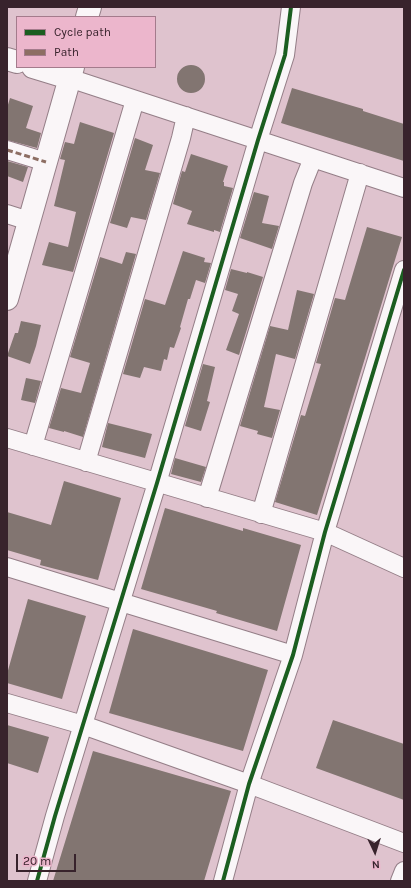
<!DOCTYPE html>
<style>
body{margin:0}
#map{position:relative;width:411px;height:888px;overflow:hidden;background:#dfc3ce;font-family:Karla,sans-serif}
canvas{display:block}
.frame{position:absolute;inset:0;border:8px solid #38232c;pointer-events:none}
.legend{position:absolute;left:16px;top:16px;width:140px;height:52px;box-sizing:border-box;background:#ecb6cc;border:1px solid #a47b8c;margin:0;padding:5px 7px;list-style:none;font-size:12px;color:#38232c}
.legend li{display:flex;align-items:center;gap:8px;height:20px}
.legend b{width:20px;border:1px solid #a47b8c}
.north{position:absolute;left:355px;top:832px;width:40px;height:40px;-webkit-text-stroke:3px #ecb6cc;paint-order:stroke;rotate:176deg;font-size:11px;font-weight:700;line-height:16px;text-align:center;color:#38232c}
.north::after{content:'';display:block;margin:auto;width:14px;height:18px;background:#38232c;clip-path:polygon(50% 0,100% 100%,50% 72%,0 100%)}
.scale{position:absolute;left:16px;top:854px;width:60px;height:18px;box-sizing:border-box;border:2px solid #38232c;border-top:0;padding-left:5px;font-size:12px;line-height:14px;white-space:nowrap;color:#38232c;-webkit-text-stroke:3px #ecb6cc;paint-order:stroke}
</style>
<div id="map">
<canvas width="411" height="888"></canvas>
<div class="frame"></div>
<ul class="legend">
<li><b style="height:5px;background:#1b5e20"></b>Cycle path</li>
<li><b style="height:5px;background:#8d6e63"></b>Path</li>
</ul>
<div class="north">N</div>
<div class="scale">20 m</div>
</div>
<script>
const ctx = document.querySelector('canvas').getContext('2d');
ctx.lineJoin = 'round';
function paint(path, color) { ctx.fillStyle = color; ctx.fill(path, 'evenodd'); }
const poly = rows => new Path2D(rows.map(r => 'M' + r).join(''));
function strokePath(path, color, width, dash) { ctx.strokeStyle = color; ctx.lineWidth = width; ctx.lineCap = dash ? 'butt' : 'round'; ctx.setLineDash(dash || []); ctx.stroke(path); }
paint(poly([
 '177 79a14 14 0 1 1 28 0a14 14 0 1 1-28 0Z',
 [292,88,363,109,363,111,404,124,404,161,281,123],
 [10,98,33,106,26,128,41,133,37,148,7,140,7,108],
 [80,122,114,133,73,272,42,265,49,242,68,247,76,212,54,206,65,160,60,159,65,142,74,144],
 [135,138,153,145,145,170,160,173,146,220,131,217,127,228,110,223],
 [191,154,228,166,223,182,224,182,224,186,233,188,220,232,214,230,214,232,187,224,192,211,173,204,182,171,185,172],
 [7,161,28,167,23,182,7,176],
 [254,192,269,196,262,223,279,226,272,249,240,238],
 [367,227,402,237,317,515,275,502,301,415,305,416,321,364,316,363,335,298,345,300],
 [183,251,205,258,204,262,211,263,205,283,196,280,190,299,188,299,180,327,181,328,174,348,170,347,167,360,164,359,161,371,144,367,140,378,123,374,145,299,165,305],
 [126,252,136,254,83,437,64,431,64,432,49,428,61,388,81,393,90,363,70,357,100,257,122,264],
 [231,269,247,273,247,272,263,277,239,355,226,350,239,314,232,311,238,294,225,290],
 [297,290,314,294,295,359,276,354,264,407,280,410,272,438,257,434,258,431,240,426,270,326,288,330],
 [21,321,41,325,36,346,30,364,7,356,15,333,18,333],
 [203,364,215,367,207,401,210,402,201,431,185,426],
 [26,378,41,381,35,403,21,400],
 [108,423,152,434,145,458,102,447],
 [175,458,206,467,201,482,171,474],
 [64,481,121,498,98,580,40,565,41,560,7,550,7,512,51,525],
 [165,508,243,531,243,528,301,545,277,631,216,613,217,611,141,589],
 [28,599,86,616,62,699,7,683,7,674],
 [133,629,268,670,243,751,109,713],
 [333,720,404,744,404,800,316,768],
 [7,725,49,737,38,773,7,763],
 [93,751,231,791,204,881,53,881]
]), '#827571');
const minor = poly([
 [69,78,404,188],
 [7,150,46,162],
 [7,214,29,221],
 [7,438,325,532,404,568],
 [33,446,135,100],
 [86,462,181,138,186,116],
 [207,498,303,183,313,158],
 [261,514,360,173],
 [7,567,293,655],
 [7,703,83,725,249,784,404,843],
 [37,881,55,816,157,483,258,140,285,55,291,7],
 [223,881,249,784,293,655,325,532,404,270],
 [400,881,404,871]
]);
const tertiary = poly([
 [87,17,90,7],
 [7,59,17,62],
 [33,67,69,78],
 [7,299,73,67]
]);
strokePath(minor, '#947e87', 20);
strokePath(tertiary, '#947e87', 24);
strokePath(minor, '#faf6f8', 18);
strokePath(tertiary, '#faf6f8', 22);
strokePath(poly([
 [7,150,46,162]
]), '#8d6e63', 3, [6, 3]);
strokePath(poly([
 [37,881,55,816,157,483,258,140,285,55,291,7],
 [223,881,249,784,293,655,325,532,404,270]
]), '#1b5e20', 4);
</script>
